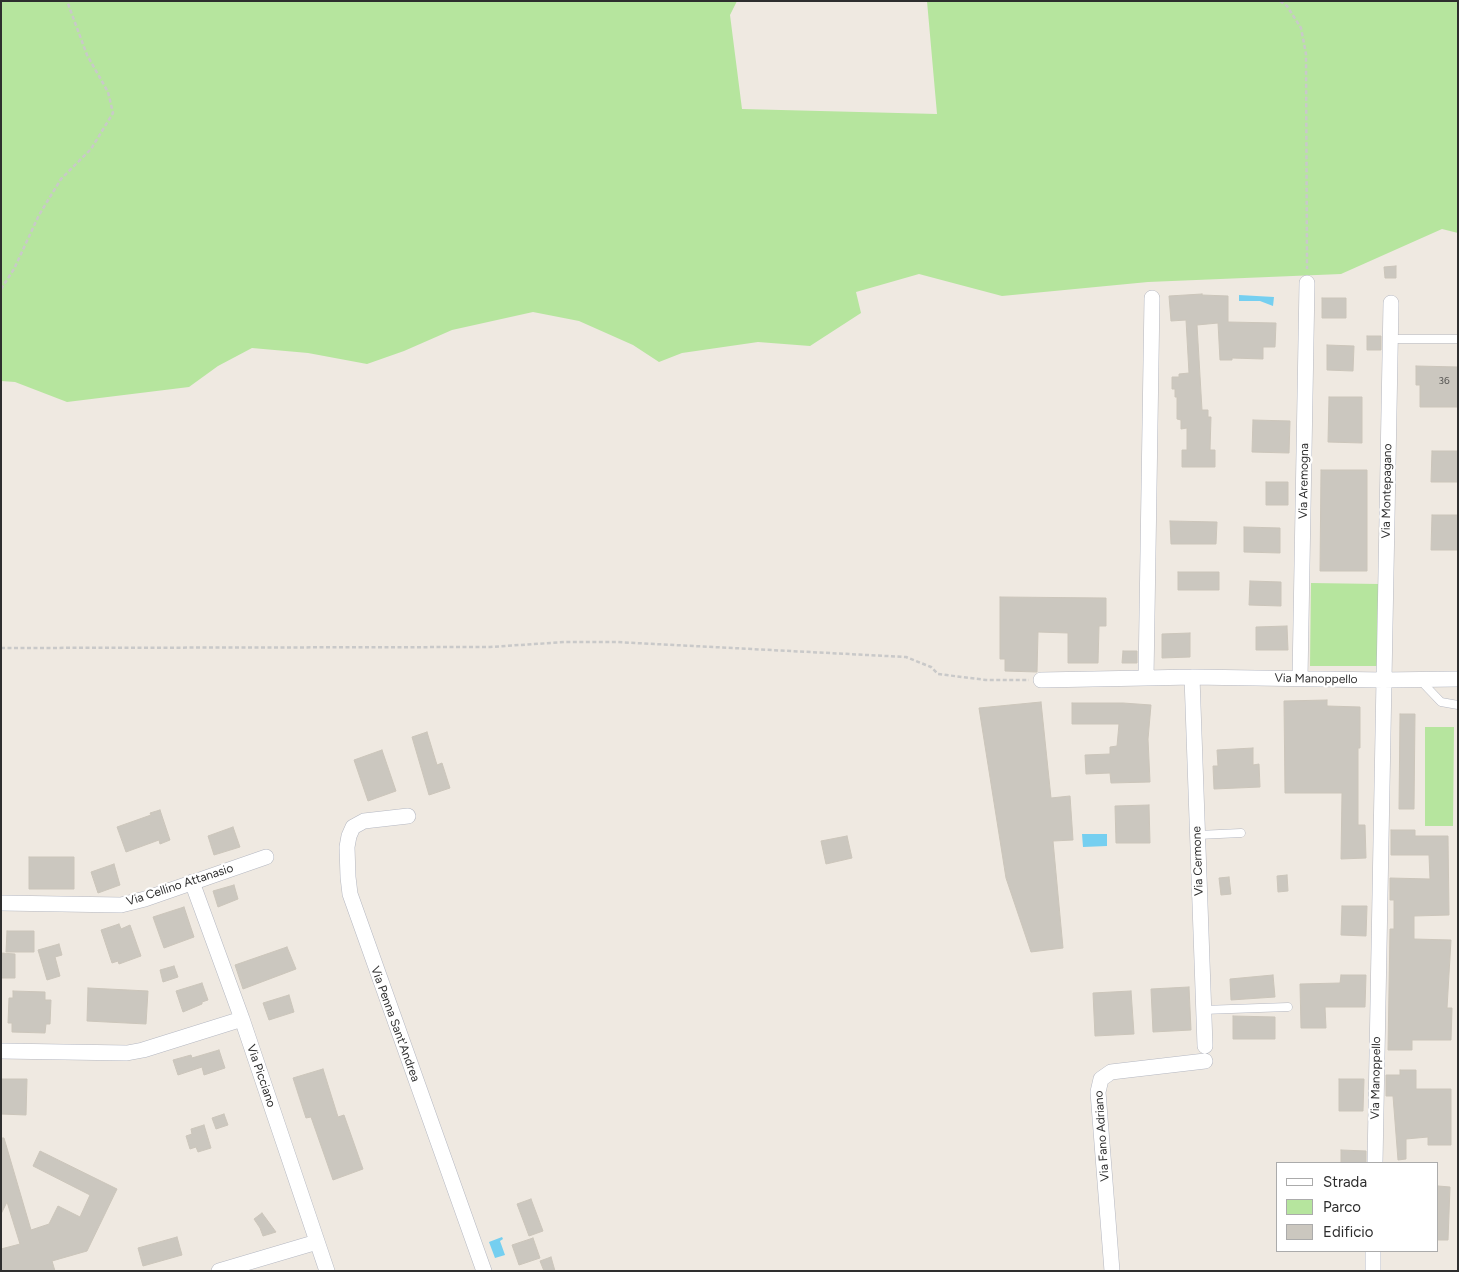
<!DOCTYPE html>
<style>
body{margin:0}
#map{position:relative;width:1459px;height:1272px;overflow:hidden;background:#efe9e1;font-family:Figtree,sans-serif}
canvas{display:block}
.frame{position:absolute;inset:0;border:2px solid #2e2e2e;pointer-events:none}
.legend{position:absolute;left:1276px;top:1162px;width:162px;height:90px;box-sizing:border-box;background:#fff;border:1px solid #ababab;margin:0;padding:6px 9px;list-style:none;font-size:15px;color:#2e2e2e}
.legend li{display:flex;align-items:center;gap:10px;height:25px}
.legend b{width:25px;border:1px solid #ababab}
</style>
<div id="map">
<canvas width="1459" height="1272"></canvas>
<div class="frame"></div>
<ul class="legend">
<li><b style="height:6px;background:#fff"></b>Strada</li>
<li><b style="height:14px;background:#b6e59e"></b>Parco</li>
<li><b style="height:14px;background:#cbc7bf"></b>Edificio</li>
</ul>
</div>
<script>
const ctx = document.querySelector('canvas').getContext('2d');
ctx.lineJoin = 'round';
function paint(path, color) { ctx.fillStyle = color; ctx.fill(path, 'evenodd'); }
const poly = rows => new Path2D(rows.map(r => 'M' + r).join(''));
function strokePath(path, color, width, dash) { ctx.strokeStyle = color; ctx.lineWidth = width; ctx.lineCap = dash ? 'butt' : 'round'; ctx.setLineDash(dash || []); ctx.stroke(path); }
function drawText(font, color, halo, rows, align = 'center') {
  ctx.font = font + ' Figtree,sans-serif'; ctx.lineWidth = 4.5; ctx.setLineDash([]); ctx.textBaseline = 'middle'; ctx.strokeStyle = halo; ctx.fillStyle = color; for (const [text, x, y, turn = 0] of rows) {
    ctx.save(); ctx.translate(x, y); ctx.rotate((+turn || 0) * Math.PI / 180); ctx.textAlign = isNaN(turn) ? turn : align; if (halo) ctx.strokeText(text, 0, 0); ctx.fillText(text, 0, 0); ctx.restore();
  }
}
paint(poly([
 [1,1,737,1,730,15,742,109,937,114,927,1,1458,1,1458,233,1442,229,1341,274,1148,282,1002,296,919,274,856,292,861,313,810,346,758,342,682,353,659,362,633,345,579,321,533,312,452,330,404,351,367,364,308,353,252,348,218,366,189,387,67,402,15,382,1,381],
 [1311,583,1379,584,1377,666,1310,666],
 [1425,727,1454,727,1453,826,1425,826]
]), '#b6e59e');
paint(poly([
 [1239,295,1274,297,1273,306,1260,301,1239,301],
 [1082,834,1107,834,1107,846,1083,847],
 [502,1237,503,1239,500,1241,505,1255,495,1258,489,1242]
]), '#75cff0');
const building = poly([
 [1396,266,1396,278,1385,278,1384,267,1396,266],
 [1202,294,1202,295,1228,296,1228,322,1276,323,1275,347,1263,347,1263,359,1232,358,1232,360,1220,360,1218,323,1197,325,1202,410,1208,410,1208,417,1211,417,1210,450,1215,450,1215,467,1182,467,1182,450,1187,450,1187,428,1181,429,1181,420,1177,419,1177,397,1175,397,1175,389,1172,389,1172,377,1179,377,1179,374,1189,373,1186,320,1171,321,1169,296,1202,294],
 [1322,298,1346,298,1346,318,1322,318,1322,298],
 [1367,336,1381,336,1381,350,1367,350,1367,336],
 [1327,345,1354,346,1353,371,1327,370,1327,345],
 [1416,366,1458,367,1458,407,1420,407,1420,385,1416,385,1416,366],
 [1329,397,1362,397,1362,443,1328,442,1329,397],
 [1253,420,1290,421,1289,453,1252,452,1253,420],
 [1432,451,1458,451,1458,482,1431,482,1432,451],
 [1321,470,1367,470,1367,571,1320,571,1321,470],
 [1266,482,1288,482,1288,505,1266,505,1266,482],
 [1432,515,1458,515,1458,550,1431,550,1432,515],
 [1170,521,1217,522,1216,544,1171,544,1170,521],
 [1244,527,1280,528,1280,553,1244,552,1244,527],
 [1178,572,1219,572,1219,590,1178,590,1178,572],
 [1250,581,1281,582,1281,606,1249,605,1250,581],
 [1000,597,1106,598,1106,626,1099,626,1098,663,1068,663,1068,633,1038,632,1037,672,1005,671,1005,659,1000,659,1000,597],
 [1287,626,1288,650,1256,650,1256,627,1287,626],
 [1190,633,1190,657,1162,658,1162,634,1190,633],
 [1123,651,1137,651,1137,663,1122,663,1123,651],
 [1327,700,1327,706,1360,707,1360,748,1358,748,1358,825,1365,825,1366,858,1341,859,1342,793,1285,793,1284,701,1327,700],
 [1041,702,1051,798,1070,796,1073,840,1053,841,1063,948,1031,952,1006,878,979,708,1041,702],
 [1072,703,1123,703,1151,705,1148,739,1150,782,1111,783,1110,773,1086,774,1085,755,1110,754,1110,747,1117,746,1119,724,1072,724,1072,703],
 [1400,714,1415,714,1414,809,1399,809,1400,714],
 [427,732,437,765,442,763,450,788,429,795,412,737,427,732],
 [1253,748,1253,765,1259,764,1260,787,1214,789,1213,766,1218,766,1217,750,1253,748],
 [382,750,396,791,368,801,354,760,382,750],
 [1149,805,1150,843,1116,843,1115,806,1149,805],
 [160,810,170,840,160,844,159,840,126,852,117,827,151,815,150,813,160,810],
 [233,827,240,847,214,855,208,836,233,827],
 [1391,830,1415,830,1415,836,1448,836,1449,915,1414,916,1414,939,1451,940,1447,1008,1452,1008,1451,1040,1412,1040,1412,1050,1388,1050,1390,929,1394,929,1394,900,1390,900,1390,878,1430,879,1429,855,1391,855,1391,830],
 [847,836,852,858,826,864,821,841,847,836],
 [29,857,74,857,74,889,29,889,29,857],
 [114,864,120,885,98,893,91,872,114,864],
 [1287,875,1288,891,1278,892,1277,876,1287,875],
 [1229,877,1231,894,1221,895,1219,878,1229,877],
 [234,885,238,899,218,907,213,891,234,885],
 [1342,906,1367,906,1366,936,1341,935,1342,906],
 [184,907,194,937,164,948,153,917,184,907],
 [119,924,121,929,130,925,141,956,119,964,118,961,112,963,101,930,119,924],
 [7,931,34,931,34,952,6,952,7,931],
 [59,944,62,955,55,957,60,976,47,980,38,950,59,944],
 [287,947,296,969,243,989,235,965,287,947],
 [1,953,15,954,15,978,1,978,1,953],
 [174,966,178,977,163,982,160,970,174,966],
 [1273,975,1275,997,1231,1000,1230,979,1273,975],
 [1341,975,1366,975,1365,1007,1325,1007,1326,1028,1301,1028,1300,984,1340,983,1341,975],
 [202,983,208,1000,202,1002,202,1004,183,1012,176,991,202,983],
 [1189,987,1191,1030,1153,1032,1151,989,1189,987],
 [88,988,148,991,146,1024,87,1021,88,988],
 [13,991,45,992,45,1000,51,1000,50,1024,46,1024,45,1033,12,1032,12,1023,8,1023,9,998,13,998,13,991],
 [1131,991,1134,1034,1095,1036,1093,993,1131,991],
 [289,995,294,1012,269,1020,263,1003,289,995],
 [1233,1016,1275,1017,1275,1039,1233,1039,1233,1016],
 [219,1050,225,1068,204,1075,202,1067,178,1075,173,1060,191,1055,192,1058,219,1050],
 [323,1069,338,1117,344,1115,363,1169,333,1180,311,1117,306,1118,293,1078,323,1069],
 [1400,1070,1416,1070,1416,1089,1451,1089,1451,1145,1428,1145,1428,1137,1406,1139,1406,1159,1398,1160,1393,1096,1386,1096,1386,1075,1400,1075,1400,1070],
 [1,1079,27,1079,26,1115,1,1114,1,1079],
 [1339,1079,1364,1079,1363,1111,1339,1111,1339,1079],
 [224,1114,228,1125,216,1129,212,1118,224,1114],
 [204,1125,211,1148,198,1152,196,1147,190,1149,186,1136,192,1134,191,1129,204,1125],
 [1,1138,4,1138,31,1230,49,1224,58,1206,80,1217,90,1195,33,1166,40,1151,117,1189,87,1251,52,1261,55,1271,1,1271,1,1249,20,1244,7,1202,1,1214,1,1138],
 [1341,1150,1366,1151,1366,1163,1341,1163,1341,1150],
 [1438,1186,1450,1187,1448,1240,1438,1240,1438,1186],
 [531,1199,543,1231,529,1236,517,1204,531,1199],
 [262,1213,276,1232,263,1236,260,1228,254,1219,262,1213],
 [177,1237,182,1255,143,1266,138,1248,177,1237],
 [533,1238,540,1258,519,1265,512,1245,533,1238],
 [551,1257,555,1271,544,1271,540,1261,551,1257]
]);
paint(building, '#cbc7bf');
strokePath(building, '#cbc5ba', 1);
const service = poly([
 [1391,339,1458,339],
 [1420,680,1441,702,1458,705],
 [1198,835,1241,833],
 [1203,1010,1288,1007]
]);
const minor = poly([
 [1152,298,1146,678,1192,677,1383,680,1458,679],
 [1192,677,1205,1046],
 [1300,678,1307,283],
 [1041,680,1146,678],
 [408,816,364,821,353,827,349,836,347,847,348,877,350,894,484,1271],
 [192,882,242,1019,327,1271],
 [1,903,121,905,145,899,266,857],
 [1,1051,127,1053,143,1050,242,1019],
 [1375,1163,1391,303],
 [219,1271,317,1242],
 [1112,1271,1098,1092,1101,1079,1111,1072,1205,1061],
 [1373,1271,1373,1251]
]);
strokePath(service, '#b4b7c1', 9);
strokePath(minor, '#b4b7c1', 16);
strokePath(poly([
 [1280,1,1287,6,1301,28,1306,54,1307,269],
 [1,289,14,269,39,215,61,179,91,149,113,113,108,92,87,55,67,1],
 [1,648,490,647,565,642,616,642,906,657,931,667,938,674,986,680,1029,680]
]), '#c9c9c9', 2.5, [4, 2.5]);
strokePath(service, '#fff', 8);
strokePath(minor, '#fff', 15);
drawText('10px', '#555452', null, [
 ["36",1444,381]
]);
drawText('12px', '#2e2e2e', '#fff', [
 ["Via Aremogna",1304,481,-89],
 ["Via Montepagano",1387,491,-89],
 ["Via Manoppello",1316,679,1],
 ["Via Cermone",1198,861,-92],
 ["Via Cellino Attanasio",180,885,-18],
 ["Via Penna Sant'Andrea",395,1024,70],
 ["Via Picciano",261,1076,71],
 ["Via Manoppello",1376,1078,-89],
 ["Via Fano Adriano",1102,1136,-94]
]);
</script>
